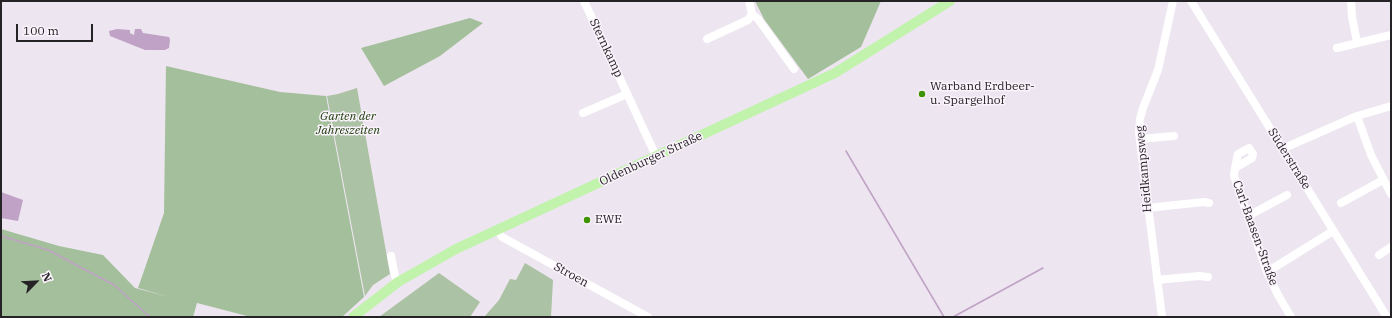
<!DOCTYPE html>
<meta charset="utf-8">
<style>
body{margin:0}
#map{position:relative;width:1392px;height:318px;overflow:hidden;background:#ede5ef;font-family:"IBM Plex Serif",serif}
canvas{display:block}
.frame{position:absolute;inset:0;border:2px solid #262326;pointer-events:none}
.north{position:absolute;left:16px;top:262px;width:40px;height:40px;-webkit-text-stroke:3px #fbf3fc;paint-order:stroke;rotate:66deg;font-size:11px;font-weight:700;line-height:16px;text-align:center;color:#262326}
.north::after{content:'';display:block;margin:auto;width:14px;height:18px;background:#262326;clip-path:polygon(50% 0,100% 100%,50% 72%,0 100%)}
.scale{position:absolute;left:16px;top:24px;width:77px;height:18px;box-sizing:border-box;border:2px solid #262326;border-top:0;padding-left:5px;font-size:12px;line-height:14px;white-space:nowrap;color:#262326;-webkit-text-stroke:3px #fbf3fc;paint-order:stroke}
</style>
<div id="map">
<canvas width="1392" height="318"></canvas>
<div class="frame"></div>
<div class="north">N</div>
<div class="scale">100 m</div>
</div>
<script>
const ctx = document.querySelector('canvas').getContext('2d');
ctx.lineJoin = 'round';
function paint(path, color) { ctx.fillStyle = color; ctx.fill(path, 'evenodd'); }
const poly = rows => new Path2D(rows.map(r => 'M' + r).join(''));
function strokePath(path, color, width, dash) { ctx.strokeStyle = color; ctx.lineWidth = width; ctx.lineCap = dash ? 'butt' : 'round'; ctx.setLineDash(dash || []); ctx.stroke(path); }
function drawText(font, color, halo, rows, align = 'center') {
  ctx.font = font + ' "IBM Plex Serif",serif'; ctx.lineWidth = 3; ctx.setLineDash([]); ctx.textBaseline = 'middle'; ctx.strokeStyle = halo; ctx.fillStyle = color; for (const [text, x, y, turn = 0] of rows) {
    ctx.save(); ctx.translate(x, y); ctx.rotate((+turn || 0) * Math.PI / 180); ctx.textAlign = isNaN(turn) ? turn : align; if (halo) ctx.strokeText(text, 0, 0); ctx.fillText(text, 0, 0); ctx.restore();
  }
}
paint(poly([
 [357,88,390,274,373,285,365,296,327,96,338,94],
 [525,263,553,280,551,317,484,317,499,300,510,279,516,280],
 [439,273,480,302,470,317,379,317]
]), '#acc2a4');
paint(poly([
 [755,1,881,1,861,47,808,79,764,19],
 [470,18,483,23,440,56,384,86,361,48],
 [166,66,280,92,326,96,364,297,342,317,251,317,197,303,193,317,1,317,1,229,59,246,103,255,135,288,169,297,138,288,164,213]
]), '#a4bf9b');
paint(poly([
 [117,29,130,30,130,33,134,35,135,29,141,29,143,33,169,37,170,40,169,48,165,50,145,50,110,36,109,31],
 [1,192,23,200,18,221,1,218]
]), '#bfa2c5');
strokePath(poly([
 [846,151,944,317],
 [1,236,48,250,114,285,150,317],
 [953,317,1043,268]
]), '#bfa2c5', 1.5);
strokePath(poly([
 [584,1,656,156],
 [1191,1,1387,317],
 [1351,1,1352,17,1357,42],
 [752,14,758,19,794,69],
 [707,39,748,20,752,14,749,1],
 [1337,48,1391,35],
 [583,113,627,94],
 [1357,116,1371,155,1391,194],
 [1140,139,1174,136],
 [1282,149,1357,116,1391,106],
 [1235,168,1252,158,1253,154,1249,148,1238,154,1237,158,1235,168,1234,176,1267,272,1278,295,1291,317],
 [1341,203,1383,180],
 [1147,208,1204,202,1209,203],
 [1248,216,1287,195],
 [497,229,502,237,648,317],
 [1379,255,1391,247],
 [391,256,395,276,398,282],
 [1267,272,1333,231],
 [1157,280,1199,276,1208,277],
 [1162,317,1139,133,1140,119,1143,108,1158,70,1173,1]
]), '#fff', 8);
strokePath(poly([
 [353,317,398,282,456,249,835,73,950,1]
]), '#c1f3ad', 10);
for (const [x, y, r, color] of [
 [922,94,4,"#3f9404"],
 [587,220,4,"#3f9404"]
]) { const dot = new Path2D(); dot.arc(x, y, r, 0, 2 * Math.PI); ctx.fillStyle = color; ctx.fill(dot); strokePath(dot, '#fbf3fc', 1.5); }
drawText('12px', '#262326', '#fbf3fc', [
 ["Sternkamp",606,48,65],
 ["Oldenburger Straße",651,159,-25],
 ["Süderstraße",1289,159,58],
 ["Heidkampsweg",1144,169,-95],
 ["Carl-Baasen-Straße",1255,233,70],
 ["Stroen",571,275,29]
]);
drawText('12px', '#262326', '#fbf3fc', [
 ["Warband Erdbeer-",930,87],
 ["u. Spargelhof",930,101],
 ["EWE",595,220]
], 'left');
drawText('italic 12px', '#163a05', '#fbf3fc', [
 ["Garten der",348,117],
 ["Jahreszeiten",348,131]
]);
</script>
